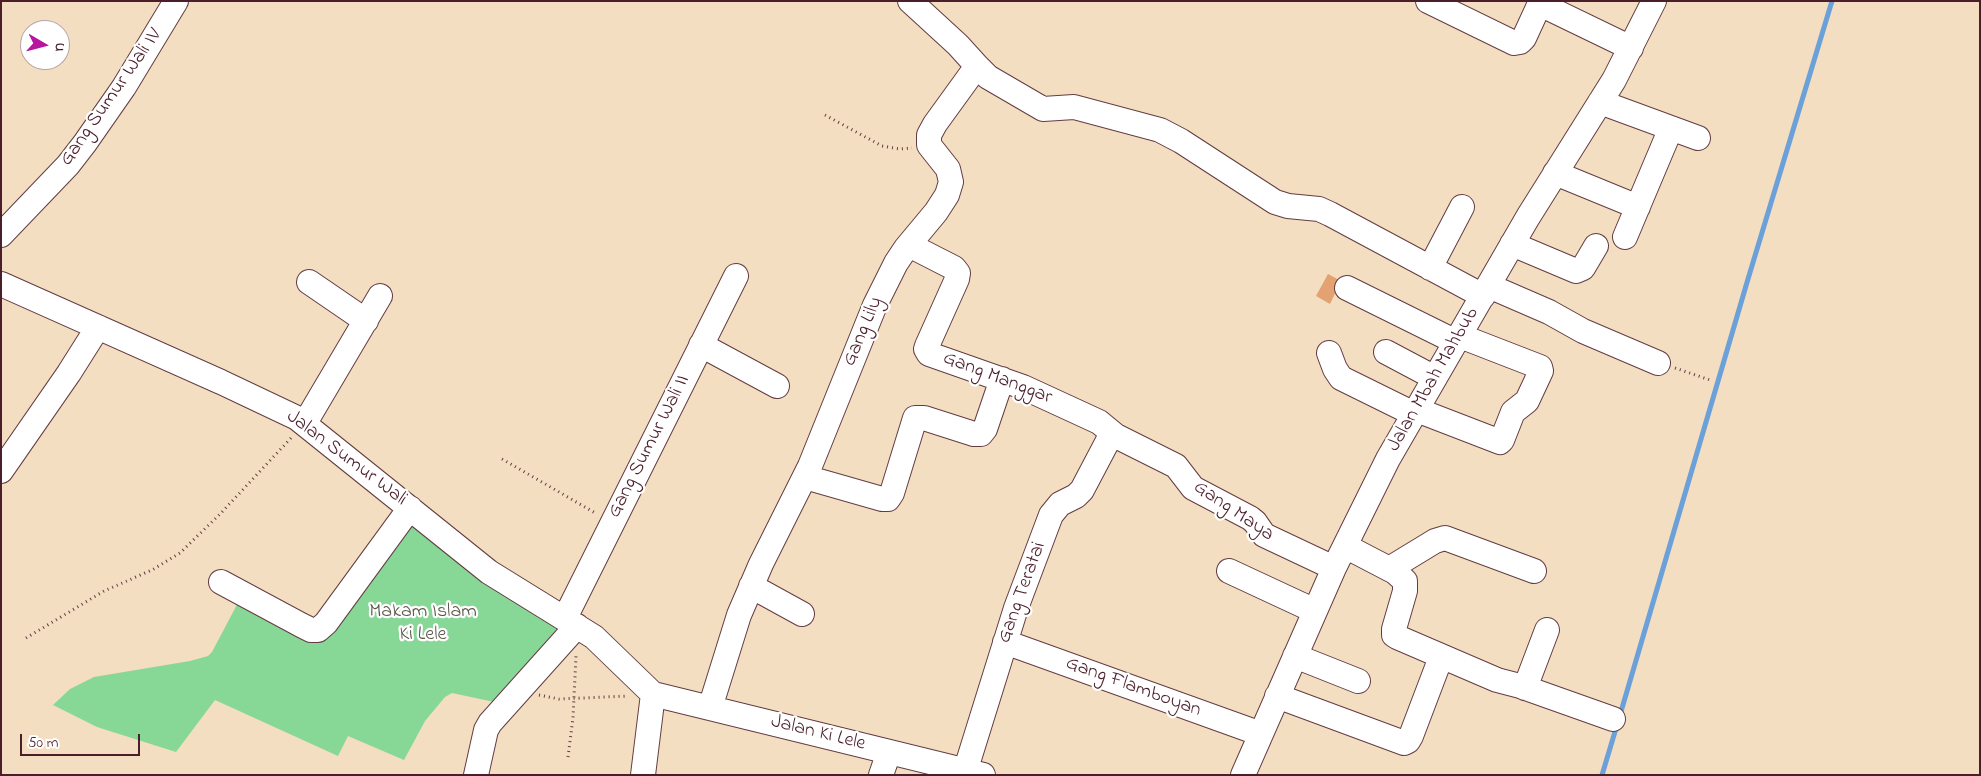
<!DOCTYPE html>
<style>
body{margin:0}
#map{position:relative;width:1981px;height:776px;overflow:hidden;background:#f3dec1;font-family:"Indie Flower",sans-serif}
canvas{display:block}
.frame{position:absolute;inset:0;border:2px solid #4a1f2b;pointer-events:none}
.north{position:absolute;left:20px;top:20px;width:50px;height:50px;box-sizing:border-box;background:#fff;border:1px solid #b7a5aa;border-radius:50%;rotate:98deg;font-size:14px;font-weight:700;line-height:20px;text-align:center;color:#4a1f2b}
.north::after{content:'';display:block;margin:auto;width:18px;height:22px;background:#b5179e;clip-path:polygon(50% 0,100% 100%,50% 72%,0 100%)}
.scale{position:absolute;left:20px;top:734px;width:120px;height:22px;box-sizing:border-box;border:2px solid #4a1f2b;border-top:0;padding-left:6px;font-size:15px;line-height:18px;white-space:nowrap;color:#4a1f2b;-webkit-text-stroke:4px #fff;paint-order:stroke}
</style>
<div id="map">
<canvas width="1981" height="776"></canvas>
<div class="frame"></div>
<div class="north">U</div>
<div class="scale">50 m</div>
</div>
<script>
const ctx = document.querySelector('canvas').getContext('2d');
ctx.lineJoin = 'round';
function paint(path, color) { ctx.fillStyle = color; ctx.fill(path, 'evenodd'); }
const poly = rows => new Path2D(rows.map(r => 'M' + r).join(''));
function strokePath(path, color, width, dash) { ctx.strokeStyle = color; ctx.lineWidth = width; ctx.lineCap = dash ? 'butt' : 'round'; ctx.setLineDash(dash || []); ctx.stroke(path); }
function drawText(font, color, halo, rows, align = 'center') {
  ctx.font = font + ' "Indie Flower",sans-serif'; ctx.lineWidth = 4.5; ctx.setLineDash([]); ctx.textBaseline = 'middle'; ctx.strokeStyle = halo; ctx.fillStyle = color; for (const [text, x, y, turn = 0] of rows) {
    ctx.save(); ctx.translate(x, y); ctx.rotate((+turn || 0) * Math.PI / 180); ctx.textAlign = isNaN(turn) ? turn : align; if (halo) ctx.strokeText(text, 0, 0); ctx.fillText(text, 0, 0); ctx.restore();
  }
}
paint(poly([
 [409,517,566,627,499,703,452,693,445,697,425,721,404,760,348,736,338,756,215,700,176,752,97,727,53,705,70,689,94,677,190,661,208,656,212,652,241,597,307,633]
]), '#87d797');
strokePath(poly([
 [1620,715,1748,279,1832,1],
 [1602,775,1617,725]
]), '#6ba1d8', 5);
paint(poly([
 [1328,274,1341,281,1330,304,1316,296]
]), '#e4a171');
const minor = poly([
 [1428,1,1514,43,1520,42,1524,38,1541,1],
 [1540,4,1631,48],
 [977,66,988,77,1043,109,1074,107,1160,130,1181,141,1275,202,1288,206,1319,209,1330,214,1483,296],
 [1600,102,1698,138],
 [1555,173,1638,207],
 [1,235,68,165,85,143,124,87,176,1],
 [1625,237,1671,128],
 [1512,244,1576,271,1583,268,1596,246],
 [909,245,954,268,958,273,957,279,927,346,926,349,929,354,1023,387,1099,422,1116,436,1176,466,1193,488,1250,518,1255,522,1264,535,1334,568],
 [1430,268,1462,207],
 [309,282,366,321],
 [1,284,221,382,297,418,489,572,594,637,653,694],
 [1489,286,1549,312,1583,331,1658,363],
 [1347,288,1456,342],
 [701,345,777,386],
 [1386,352,1435,378],
 [1329,353,1335,369,1341,378,1414,414],
 [1417,410,1500,442,1502,440,1513,412,1527,401,1541,371,1540,367,1460,336],
 [305,423,380,296],
 [1,471,69,373,98,327],
 [805,477,882,499,888,499,892,493,915,418,924,418,974,434,981,434,985,429,1002,379],
 [1345,546,1395,572,1405,581,1405,591,1394,629,1394,635,1397,637,1497,680,1520,686,1613,719],
 [1389,569,1435,541,1445,538,1534,571],
 [1229,571,1315,611],
 [221,582,301,625,311,630,318,630,326,623,410,508],
 [751,586,802,614],
 [565,618,736,276],
 [1005,642,1261,734],
 [1295,656,1358,681],
 [1525,688,1547,630],
 [653,694,983,775],
 [1277,696,1404,743,1408,741,1411,736,1441,657],
 [710,708,739,615,761,564,810,466,875,305,896,263,906,248,936,212,947,195,951,182,948,169,929,145,929,135,935,124,977,66,958,45,910,1],
 [476,775,486,730,490,723,577,626],
 [643,775,653,694],
 [881,775,889,752],
 [964,775,1016,608,1051,515,1060,504,1076,496,1082,490,1112,433],
 [1243,775,1334,568,1388,459,1528,217,1614,80,1654,1]
]);
strokePath(minor, '#633c42', 26);
strokePath(poly([
 [825,115,882,146,900,149,912,148],
 [1675,368,1710,380],
 [502,459,597,514],
 [26,638,104,591,152,570,180,553,221,513,292,437],
 [539,695,559,699,628,696],
 [568,757,573,718,576,656]
]), '#633c42', 3, [1, 4]);
strokePath(minor, '#fff', 24);
drawText('20px', '#4a1f2b', '#fff', [
 ["Gang Sumur Wali IV",112,98,-55],
 ["Gang Lily",864,332,-67],
 ["Gang Manggar",997,379,21],
 ["Jalan Mbah Mahbub",1434,380,-60],
 ["Gang Sumur Wali II",650,447,-63],
 ["Jalan Sumur Wali",346,459,37],
 ["Gang Maya",1233,512,34],
 ["Gang Teratai",1023,593,-70],
 ["Gang Flamboyan",1133,688,20],
 ["Jalan Ki Lele",818,734,14]
]);
drawText('20px', '#5c564b', '#fff', [
 ["Makam Islam",423,613],
 ["Ki Lele",423,636]
]);
</script>
